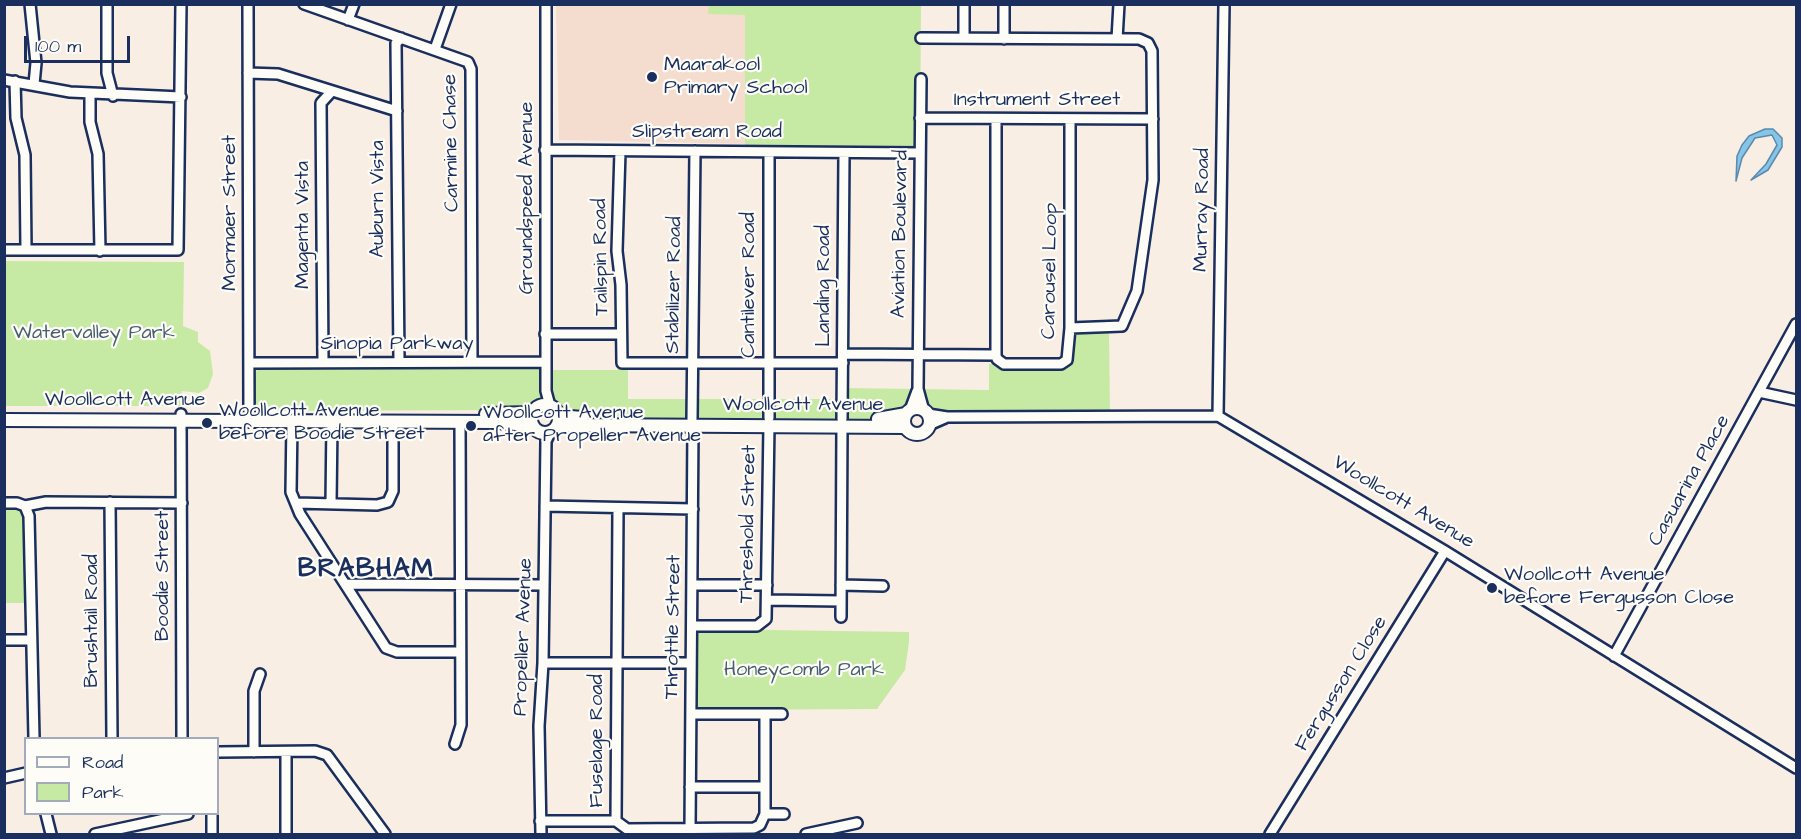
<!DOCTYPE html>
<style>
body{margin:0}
#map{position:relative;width:1801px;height:839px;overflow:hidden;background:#f9eee4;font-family:"Architects Daughter",sans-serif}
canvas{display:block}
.frame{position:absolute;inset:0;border:6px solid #1b2f5e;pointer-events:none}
.legend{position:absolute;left:24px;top:737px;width:195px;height:78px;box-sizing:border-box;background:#fdfcf7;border:2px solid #a3aaba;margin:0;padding:8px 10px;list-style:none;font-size:18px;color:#1b2f5e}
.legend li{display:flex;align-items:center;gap:12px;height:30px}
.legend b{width:30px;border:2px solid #a3aaba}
.scale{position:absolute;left:24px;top:36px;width:106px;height:27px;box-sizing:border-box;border:3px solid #1b2f5e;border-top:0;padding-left:8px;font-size:18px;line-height:21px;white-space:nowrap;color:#1b2f5e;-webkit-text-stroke:4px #fdfcf7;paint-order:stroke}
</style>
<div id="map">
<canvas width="1801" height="839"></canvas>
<div class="frame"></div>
<ul class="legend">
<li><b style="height:8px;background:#fdfcf7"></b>Road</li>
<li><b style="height:16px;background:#c6eaa4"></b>Park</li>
</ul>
<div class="scale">100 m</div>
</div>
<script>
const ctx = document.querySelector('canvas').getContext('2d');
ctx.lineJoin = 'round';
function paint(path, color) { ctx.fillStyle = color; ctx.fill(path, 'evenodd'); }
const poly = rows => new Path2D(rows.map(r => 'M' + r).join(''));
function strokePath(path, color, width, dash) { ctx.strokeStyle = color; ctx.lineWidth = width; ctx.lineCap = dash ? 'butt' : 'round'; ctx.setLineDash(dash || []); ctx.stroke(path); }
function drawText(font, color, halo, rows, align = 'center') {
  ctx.font = font + ' "Architects Daughter",sans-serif'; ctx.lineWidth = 4.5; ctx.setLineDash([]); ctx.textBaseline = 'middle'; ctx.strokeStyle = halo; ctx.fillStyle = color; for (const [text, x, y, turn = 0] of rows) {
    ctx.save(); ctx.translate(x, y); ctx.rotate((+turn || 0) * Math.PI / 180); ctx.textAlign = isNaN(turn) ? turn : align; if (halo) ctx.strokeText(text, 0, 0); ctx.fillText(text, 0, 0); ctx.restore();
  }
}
paint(poly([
 [556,5,745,5,748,144,559,140]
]), '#f4ddce');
paint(poly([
 [709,4,921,5,920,153,745,151,745,15,708,14],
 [5,261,184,262,183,326,198,332,198,342,210,351,213,374,208,388,199,393,182,391,181,406,5,406],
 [1070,328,1109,329,1110,416,947,417,918,408,889,419,570,418,550,406,540,406,533,413,508,410,262,411,254,405,253,374,261,367,347,366,350,369,373,369,376,366,446,368,449,365,545,362,546,370,617,370,622,363,628,365,628,399,842,399,842,388,989,390,989,364,1061,364],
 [19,507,26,517,25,603,5,603,4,508],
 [702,629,909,632,909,642,905,670,877,709,703,710,698,708,694,699,694,636]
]), '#c6eaa4');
const water = poly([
 [1765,129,1773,129,1782,138,1782,147,1768,170,1751,180,1766,164,1777,145,1772,135,1755,138,1742,158,1736,181,1737,156,1742,145,1749,136,1765,129]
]);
paint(water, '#85c5e6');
strokePath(water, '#5b89b0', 1.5);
const minor = poly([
 [30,4,36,63,34,84],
 [107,4,107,73,113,96],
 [248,4,249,421],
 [304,4,468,62,471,69,472,362],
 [546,4,546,391,550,406],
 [964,4,964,38],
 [348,20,354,4],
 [921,38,1139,39,1148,43,1152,51,1153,180,1137,291,1122,326,1070,328],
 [1004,39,1004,4],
 [1117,39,1119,4],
 [435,49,451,4],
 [248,73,278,74,397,111],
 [921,79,918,389,924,411],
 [4,80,70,92,181,97],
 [15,81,16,118,25,155,26,250],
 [90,94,90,122,98,154,100,251],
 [920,118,1153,119],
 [996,119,996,355,997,359,1004,364,1061,364,1067,360,1070,328,1070,119],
 [545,150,920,153],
 [620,151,617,251,621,285,622,363,843,363],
 [4,250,178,250,181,4],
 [545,334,620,334],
 [843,354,996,355],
 [323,362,321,103,332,91],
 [399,362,396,43,401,38],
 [249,363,545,362],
 [1759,392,1796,400],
 [910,410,917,391],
 [181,414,182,738],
 [928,414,947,417,1218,416,1445,551,1796,768],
 [1218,416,1224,4],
 [769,418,769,152],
 [692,419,695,151],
 [842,419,844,153],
 [292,421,291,492,300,514,386,648,397,652,460,652],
 [929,425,945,418],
 [110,502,112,738],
 [4,503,17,503,25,506,29,516,34,738],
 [296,503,377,505,388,502,393,491,393,422],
 [331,504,332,421],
 [25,506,46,502,182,503],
 [545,506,693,509],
 [618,509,616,821,627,829,754,828,760,825,765,814,765,715],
 [345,584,544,585],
 [692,585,767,585],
 [841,585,883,586],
 [767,600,841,601],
 [841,617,842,425],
 [692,626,757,626,766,619,769,425],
 [4,640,31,640],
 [1614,656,1796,324],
 [543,663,690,663],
 [691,714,782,714],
 [455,744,461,725,460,422],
 [218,752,315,751,327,755,385,834],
 [254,752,254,691,260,674],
 [286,752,286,834],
 [4,778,26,773],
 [690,787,765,787],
 [46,814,51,834],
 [765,814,784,814],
 [540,821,616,821],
 [690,829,693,426],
 [95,834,188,814],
 [212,834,212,814],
 [541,834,539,726,543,663,546,441,551,431],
 [806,834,857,823],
 [1270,834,1445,551]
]);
const major = poly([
 '531 419a14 14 0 1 1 28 0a14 14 0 1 1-28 0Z',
 '904 421a13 13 0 1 1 26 0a13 13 0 1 1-26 0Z',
 [486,414,533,413],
 [559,416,582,418],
 [878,419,906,414],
 [4,420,498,422,533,426],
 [557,427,572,425,905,427]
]);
strokePath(minor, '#1b2f5e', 14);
strokePath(major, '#1b2f5e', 16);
strokePath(minor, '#fdfcf7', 9);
strokePath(major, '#fdfcf7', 12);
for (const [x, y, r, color] of [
 [652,77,6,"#1b2f5e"],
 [207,423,6,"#1b2f5e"],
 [471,426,6,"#1b2f5e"],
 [1492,588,6,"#1b2f5e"]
]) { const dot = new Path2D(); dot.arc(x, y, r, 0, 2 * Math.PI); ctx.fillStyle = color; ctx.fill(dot); strokePath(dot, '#fdfcf7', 2); }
drawText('20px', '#1b2f5e', '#fdfcf7', [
 ["Maarakool",664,66],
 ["Primary School",664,89],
 ["Woollcott Avenue",219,412],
 ["before Boodie Street",219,435],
 ["Woollcott Avenue",483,414],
 ["after Propeller Avenue",483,437],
 ["Woollcott Avenue",1504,576],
 ["before Fergusson Close",1504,599]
], 'left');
drawText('20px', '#1b2f5e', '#fdfcf7', [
 ["Instrument Street",1037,101],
 ["Slipstream Road",707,133],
 ["Carmine Chase",452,143,-91],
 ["Groundspeed Avenue",528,198,-90],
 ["Auburn Vista",379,199,-90],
 ["Murray Road",1203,210,-89],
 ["Mormaer Street",231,213,-90],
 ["Magenta Vista",304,225,-90],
 ["Aviation Boulevard",901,234,-89],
 ["Tailspin Road",602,257,-91],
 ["Carousel Loop",1051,271,-89],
 ["Stabilizer Road",675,285,-89],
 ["Cantilever Road",750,285,-90],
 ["Landing Road",825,286,-90],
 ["Sinopia Parkway",397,345],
 ["Woollcott Avenue",125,401],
 ["Woollcott Avenue",803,406],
 ["Casuarina Place",1690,481,-61],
 ["Woollcott Avenue",1403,503,31],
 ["Threshold Street",749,524,-89],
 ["Boodie Street",164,576,-90],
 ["Brushtail Road",93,621,-90],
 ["Throttle Street",674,627,-89],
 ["Propeller Avenue",524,637,-88],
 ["Fergusson Close",1342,684,-58],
 ["Fuselage Road",598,741,-90]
]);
drawText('20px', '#465e70', '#fdfcf7', [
 ["Watervalley Park",94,334],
 ["Honeycomb Park",804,671]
]);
ctx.letterSpacing = '1.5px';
drawText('bold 26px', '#1b2f5e', '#fdfcf7', [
 ["BRABHAM",366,571]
]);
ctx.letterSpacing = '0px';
</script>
